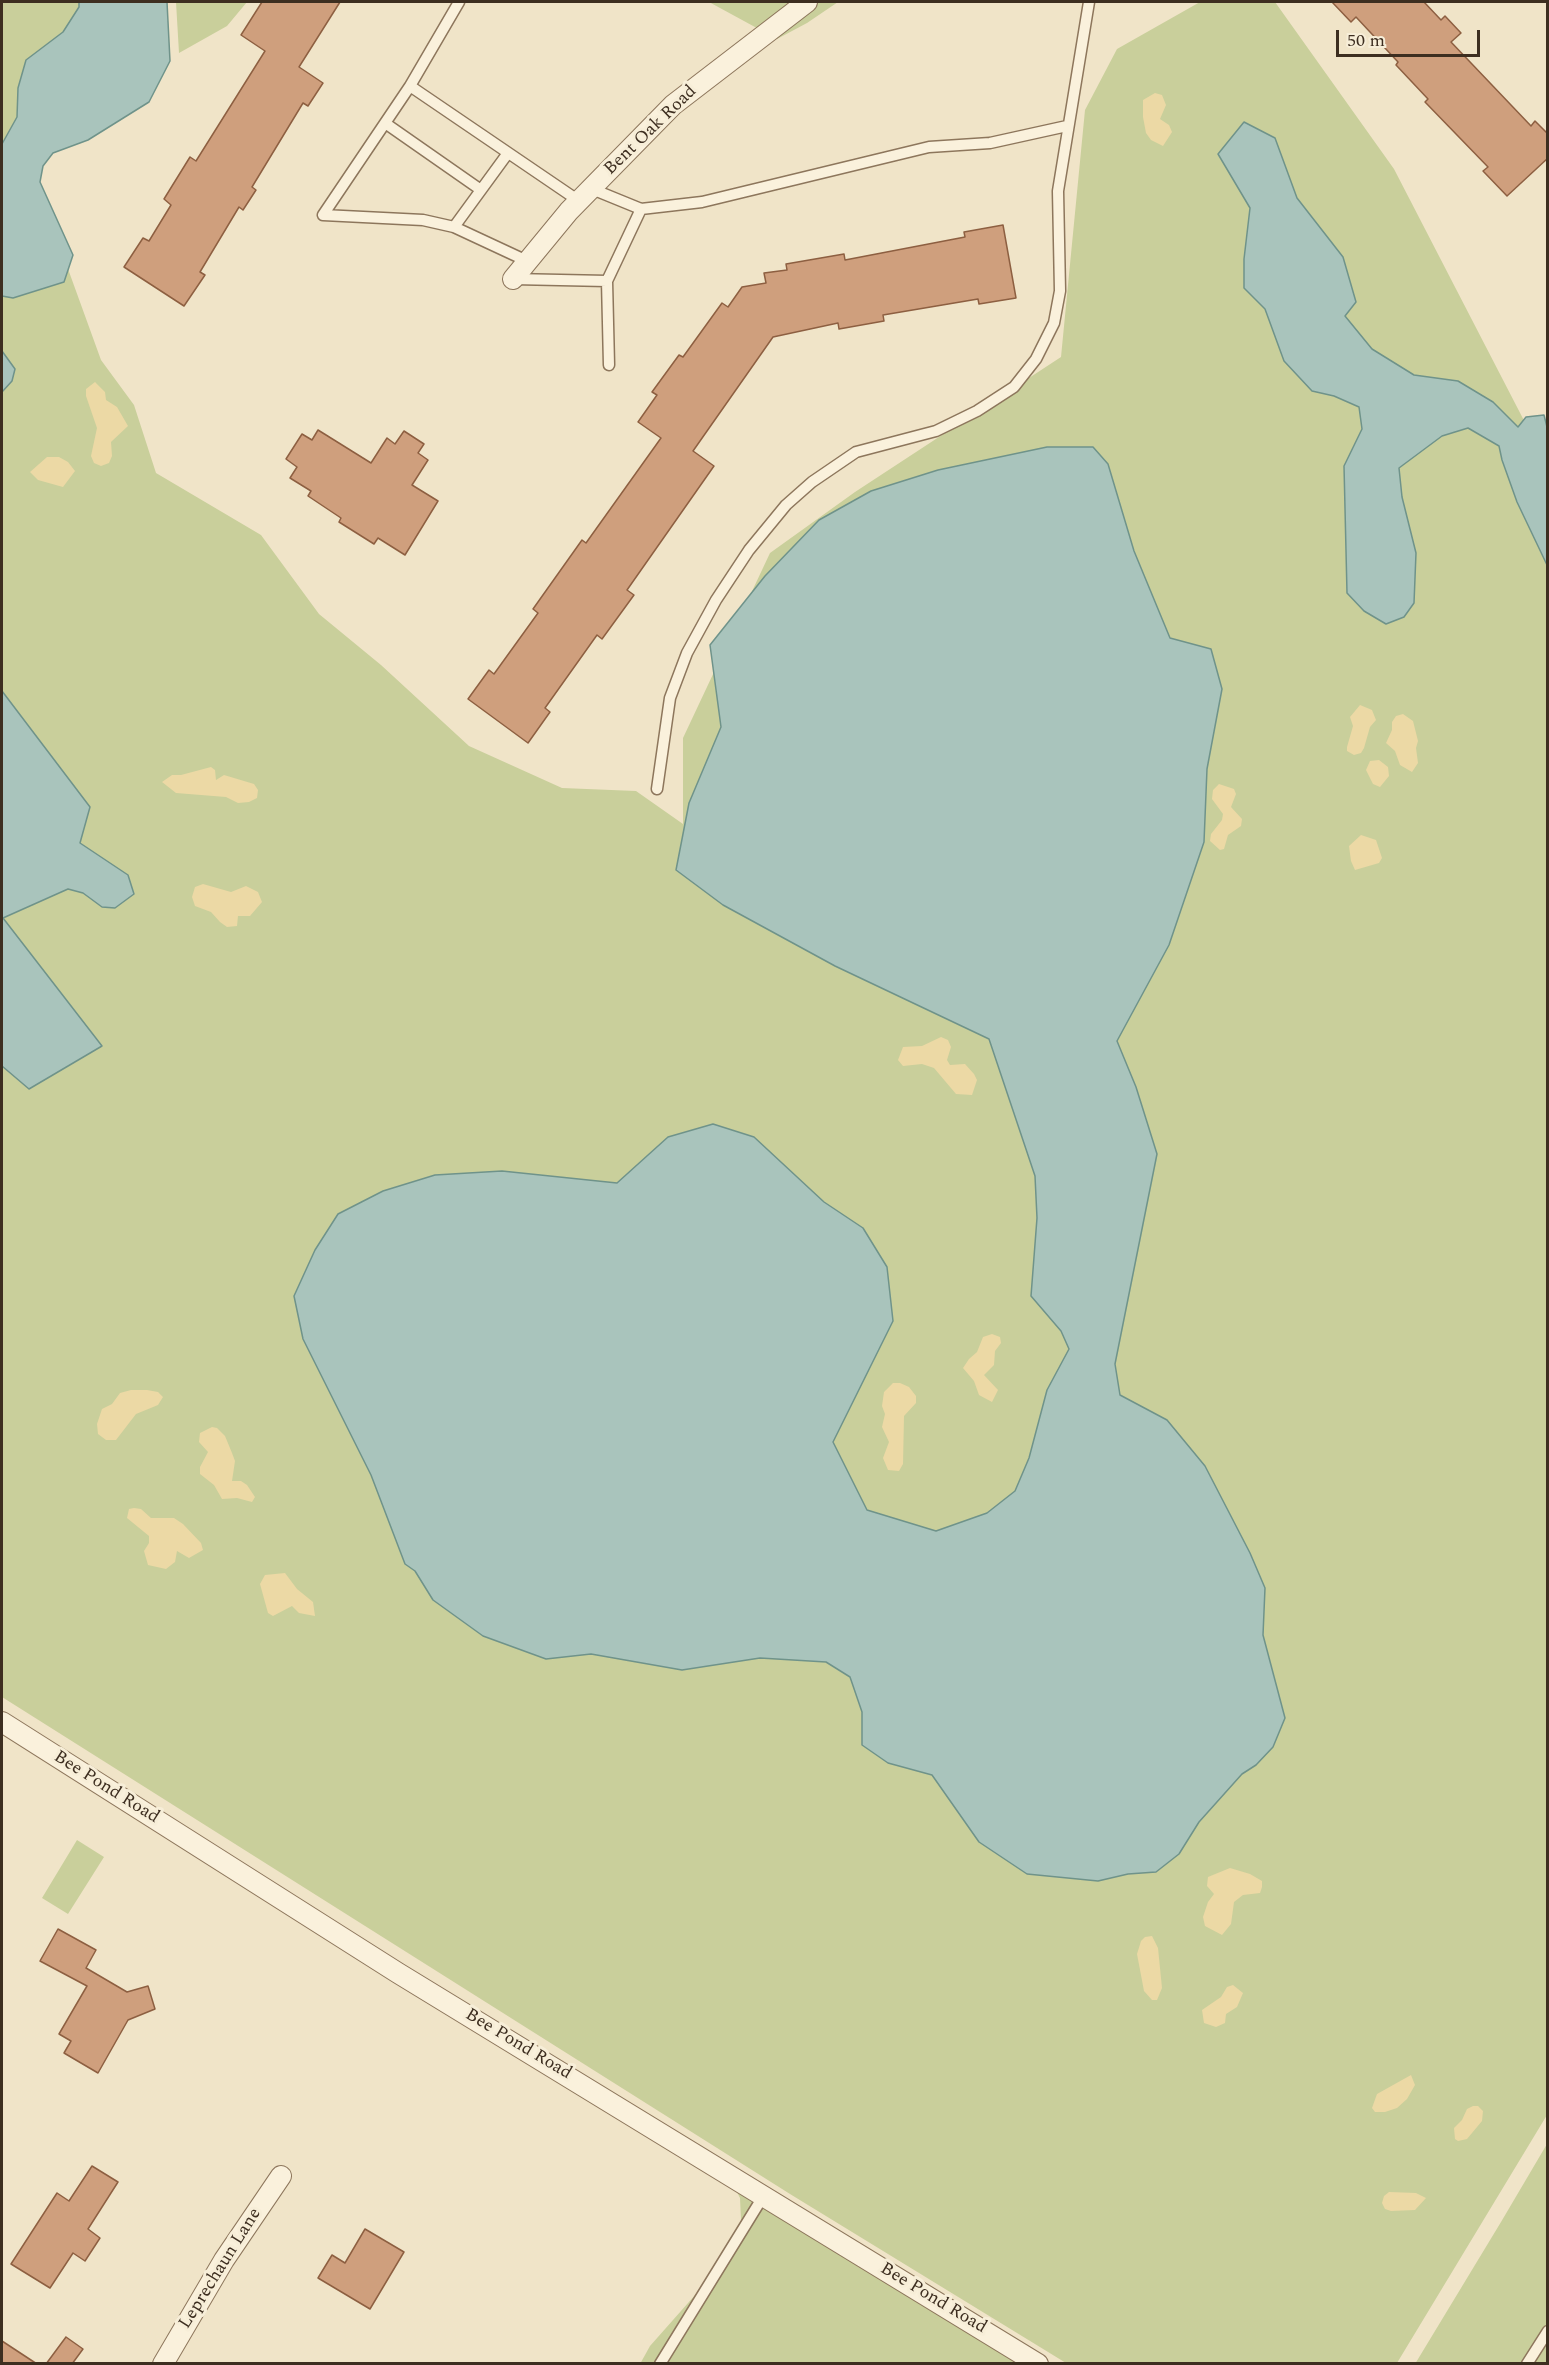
<!DOCTYPE html>
<style>
body{margin:0}
#map{position:relative;width:1549px;height:2365px;overflow:hidden;background:#f0e4c8;font-family:Spectral,serif}
canvas{display:block}
.frame{position:absolute;inset:0;border:3px solid #3d2e20;pointer-events:none}
.scale{position:absolute;left:1336px;top:30px;width:144px;height:27px;box-sizing:border-box;border:3px solid #3d2e20;border-top:0;padding-left:8px;font-size:18px;line-height:21px;white-space:nowrap;color:#3d2e20;-webkit-text-stroke:4px #f7eed8;paint-order:stroke}
</style>
<div id="map">
<canvas width="1549" height="2365"></canvas>
<div class="frame"></div>
<div class="scale">50 m</div>
</div>
<script>
const ctx = document.querySelector('canvas').getContext('2d');
ctx.lineJoin = 'round';
function paint(path, color) { ctx.fillStyle = color; ctx.fill(path, 'evenodd'); }
const poly = rows => new Path2D(rows.map(r => 'M' + r).join(''));
function strokePath(path, color, width, dash) { ctx.strokeStyle = color; ctx.lineWidth = width; ctx.lineCap = dash ? 'butt' : 'round'; ctx.setLineDash(dash || []); ctx.stroke(path); }
function drawText(font, color, halo, rows, align = 'center') {
  ctx.font = font + ' Spectral,serif'; ctx.lineWidth = 6; ctx.setLineDash([]); ctx.textBaseline = 'middle'; ctx.strokeStyle = halo; ctx.fillStyle = color; for (const [text, x, y, turn = 0] of rows) {
    ctx.save(); ctx.translate(x, y); ctx.rotate((+turn || 0) * Math.PI / 180); ctx.textAlign = isNaN(turn) ? turn : align; if (halo) ctx.strokeText(text, 0, 0); ctx.fillText(text, 0, 0); ctx.restore();
  }
}
paint(poly([
 [2,2,105,2,30,164,101,360,134,405,156,473,261,535,319,614,381,665,469,746,562,788,636,791,683,824,683,738,770,553,855,492,1061,357,1085,110,1117,49,1200,2,1275,2,1394,169,1548,467,1547,2115,1397,2363,1066,2363,790,2194,2,1697],
 [176,2,247,2,227,26,179,53],
 [709,2,838,2,807,23,777,39],
 [77,1840,104,1857,68,1914,42,1898],
 [1547,2144,1547,2363,1415,2364,1501,2222],
 [737,2192,1017,2363,640,2364,650,2346,742,2242,740,2198]
]), '#c9cf9b');
paint(poly([
 [1155,93,1162,95,1166,105,1160,119,1169,125,1172,132,1163,146,1151,140,1146,133,1143,117,1143,100],
 [95,382,105,392,106,400,117,407,128,426,111,442,112,456,109,463,101,466,94,463,91,456,97,428,86,396,86,389],
 [47,457,59,457,68,462,75,471,63,487,38,480,30,472],
 [1360,705,1372,710,1376,720,1370,727,1364,748,1361,753,1354,755,1347,751,1347,747,1353,726,1350,717],
 [1403,714,1413,721,1418,741,1416,748,1418,763,1412,772,1400,765,1395,751,1386,743,1392,730,1392,722,1396,716],
 [1379,760,1388,767,1389,776,1380,787,1373,784,1366,770,1370,761],
 [211,767,215,770,216,780,224,775,254,784,258,790,257,798,249,802,238,803,226,797,176,793,162,782,172,775,181,775],
 [1219,784,1234,789,1236,794,1231,807,1242,819,1241,826,1228,835,1224,849,1220,850,1210,841,1211,834,1222,820,1223,814,1212,799,1213,790],
 [1361,835,1376,840,1382,858,1379,863,1355,870,1351,861,1349,846],
 [203,884,231,892,246,886,258,892,262,902,250,916,238,916,237,926,227,927,220,922,211,912,195,906,192,897,195,887],
 [941,1037,948,1040,951,1047,947,1060,950,1065,965,1064,974,1074,977,1080,972,1095,956,1094,934,1068,922,1064,903,1066,898,1060,903,1047,922,1046],
 [992,1334,1000,1337,1001,1343,995,1351,994,1365,984,1375,998,1390,992,1402,979,1395,974,1381,963,1368,969,1359,977,1352,983,1337],
 [893,1383,900,1383,909,1387,916,1396,916,1403,904,1416,903,1464,899,1471,888,1470,883,1458,889,1442,882,1427,885,1414,882,1406,884,1392],
 [131,1390,147,1390,158,1392,163,1397,158,1405,136,1414,116,1440,106,1440,98,1434,97,1424,102,1409,112,1404,120,1393],
 [212,1427,217,1428,225,1436,232,1453,235,1461,232,1481,241,1481,247,1485,255,1497,252,1502,237,1498,222,1499,214,1485,200,1474,200,1467,208,1452,199,1442,200,1433],
 [134,1508,141,1509,151,1518,174,1518,183,1524,201,1543,203,1550,189,1558,177,1551,175,1562,166,1569,148,1565,144,1551,149,1543,149,1536,127,1518,129,1509],
 [285,1573,297,1589,313,1602,315,1616,299,1613,292,1606,273,1616,268,1613,260,1584,265,1575],
 [1230,1868,1250,1874,1262,1881,1262,1887,1260,1893,1243,1895,1234,1902,1231,1924,1222,1935,1205,1926,1203,1917,1208,1902,1214,1894,1207,1886,1208,1877],
 [1152,1936,1158,1948,1162,1988,1157,2000,1152,2000,1144,1991,1137,1954,1141,1941,1145,1937],
 [1233,1985,1243,1993,1237,2007,1226,2014,1225,2023,1216,2027,1204,2023,1202,2010,1221,1997,1227,1987],
 [1411,2075,1415,2085,1407,2099,1397,2108,1385,2112,1375,2112,1372,2108,1377,2094],
 [1473,2106,1478,2106,1483,2111,1482,2121,1467,2139,1458,2141,1455,2139,1454,2128,1462,2120,1467,2109],
 [1389,2192,1416,2193,1426,2198,1415,2210,1391,2211,1385,2209,1382,2203,1384,2196]
]), '#ecd9a5');
const water = poly([
 [79,2,167,2,170,61,149,102,88,140,53,153,43,166,40,182,73,255,64,282,13,298,2,296,2,144,17,117,18,88,26,60,63,32,79,7,79,2],
 [1244,122,1275,138,1297,198,1343,257,1356,302,1345,316,1372,349,1414,375,1458,381,1493,402,1518,427,1526,417,1544,415,1548,431,1547,565,1517,502,1502,460,1499,446,1468,428,1442,436,1399,468,1402,497,1416,553,1414,603,1404,617,1386,624,1364,611,1347,593,1344,466,1362,429,1359,407,1334,396,1312,391,1284,361,1265,309,1244,288,1244,259,1250,208,1218,154,1244,122],
 [2,351,15,369,12,381,2,392,2,351],
 [1047,447,1093,447,1108,464,1134,551,1170,638,1211,649,1222,689,1207,769,1204,842,1169,945,1117,1041,1136,1087,1157,1154,1115,1364,1120,1395,1167,1420,1205,1466,1250,1553,1265,1588,1263,1635,1285,1718,1273,1747,1256,1765,1242,1774,1199,1822,1179,1854,1156,1872,1128,1874,1098,1881,1027,1874,979,1842,932,1775,888,1763,862,1745,862,1712,850,1677,826,1662,760,1658,682,1670,591,1654,546,1659,483,1636,433,1600,415,1571,405,1564,371,1475,303,1339,294,1296,315,1250,338,1214,383,1191,435,1175,502,1171,617,1183,668,1137,713,1124,754,1137,824,1202,863,1228,887,1267,893,1321,833,1442,867,1510,936,1531,987,1513,1015,1491,1029,1458,1047,1390,1069,1349,1061,1331,1031,1296,1037,1218,1035,1176,989,1039,835,966,723,905,676,870,689,803,721,727,710,645,765,576,819,520,871,491,938,470,1047,447],
 [2,691,90,807,80,843,128,875,134,894,115,908,102,907,83,893,68,889,3,918,102,1046,29,1089,2,1066,2,691]
]);
paint(water, '#a9c4bc');
strokePath(water, '#6f938a', 1.5);
const building = poly([
 [262,2,340,2,299,67,323,83,308,106,303,103,252,187,256,190,243,210,239,207,200,272,205,275,184,306,124,267,143,238,149,241,171,205,164,199,190,157,196,161,265,51,241,35,262,2],
 [1332,2,1424,2,1441,20,1445,16,1461,33,1451,42,1531,126,1535,121,1548,134,1548,158,1507,196,1483,171,1488,167,1425,102,1428,99,1396,65,1398,62,1356,17,1351,22,1332,2],
 [1003,225,1016,298,979,304,978,299,883,315,884,321,839,329,838,323,773,337,693,451,714,466,627,590,634,595,602,639,597,635,545,708,550,712,528,743,468,699,489,670,494,674,538,613,533,609,582,540,586,543,661,438,638,422,657,395,652,392,679,355,683,357,722,303,728,307,742,287,766,283,764,273,787,270,786,264,844,254,845,260,965,237,964,232,1003,225],
 [318,430,371,463,387,438,395,444,404,431,424,444,418,453,428,460,412,485,438,501,405,555,378,538,374,544,339,522,341,518,308,496,311,491,290,478,297,467,286,459,302,434,312,440,318,430],
 [58,1929,96,1950,86,1968,127,1992,148,1986,155,2009,128,2020,98,2073,64,2053,71,2041,59,2034,87,1986,40,1961,58,1929],
 [92,2166,118,2182,88,2229,100,2238,85,2261,73,2253,50,2288,11,2264,57,2193,69,2201,92,2166],
 [365,2229,404,2252,370,2309,318,2278,332,2255,345,2263,365,2229],
 [66,2337,83,2349,72,2364,46,2364,66,2337],
 [2,2341,37,2364,2,2364,2,2341]
]);
paint(building, '#cf9f7d');
strokePath(building, '#8d5f41', 1.5);
const lane = poly([
 [459,2,410,86,579,201],
 [410,86,323,215,423,220,454,227,527,261],
 [385,123,481,190],
 [592,189,641,209,702,202,929,147,990,143,1067,126],
 [454,227,508,153],
 [513,279,607,281,641,209],
 [607,281,609,365],
 [657,789,670,698,687,653,716,600,749,550,786,505,812,482,856,452,936,431,977,411,1014,387,1036,359,1054,323,1060,291,1058,191,1089,2],
 [660,2364,764,2195],
 [1527,2364,1548,2331]
]);
const street = poly([
 [513,279,569,211,673,105,807,2],
 [2,1722,398,1973,1038,2364],
 [163,2364,224,2260,281,2176]
]);
strokePath(lane, '#8d765c', 13);
strokePath(street, '#8d765c', 22);
strokePath(lane, '#faf1dc', 10);
strokePath(street, '#faf1dc', 20);
drawText('18px', '#3d2e20', '#f7eed8', [
 ["Bent Oak Road",651,131,-44],
 ["Bee Pond Road",106,1788,32],
 ["Bee Pond Road",518,2045,31],
 ["Leprechaun Lane",221,2269,-58],
 ["Bee Pond Road",933,2299,31]
]);
</script>
